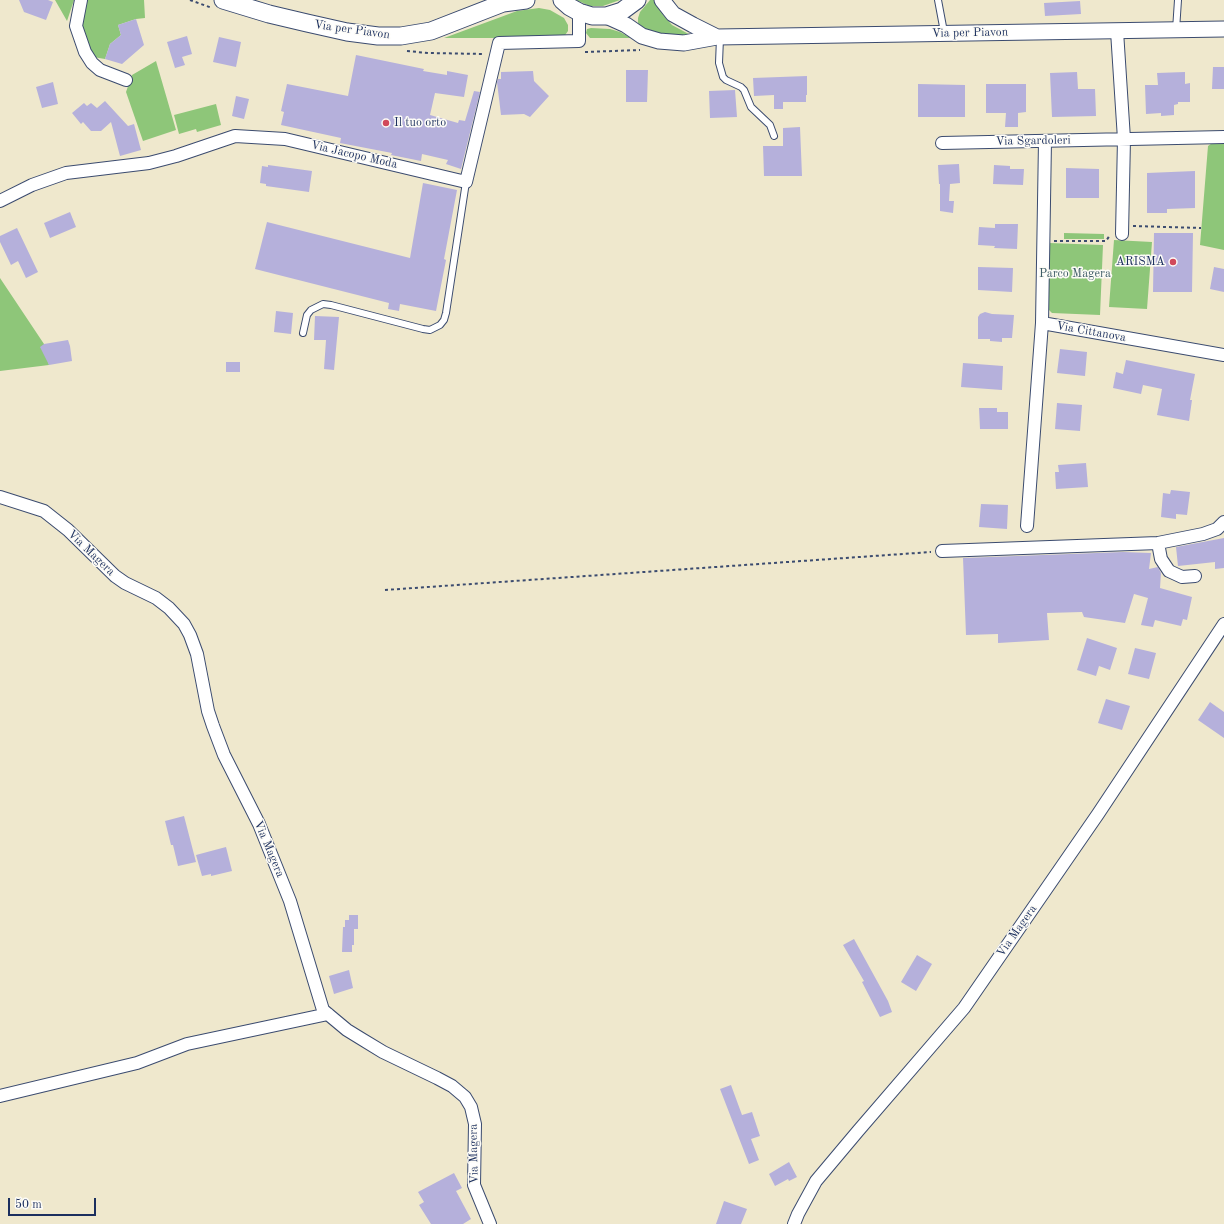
<!DOCTYPE html>
<style>
body{margin:0}
#map{position:relative;width:1224px;height:1224px;overflow:hidden;background:#efe8cd;font-family:"Old Standard TT",serif}
canvas{display:block}
.scale{position:absolute;left:8px;top:1198px;width:88px;height:18px;box-sizing:border-box;border:2px solid #1b2f5e;border-top:0;padding-left:5px;font-size:12px;line-height:14px;white-space:nowrap;color:#1b2f5e;-webkit-text-stroke:3px #fdfcf7;paint-order:stroke}
</style>
<div id="map">
<canvas width="1224" height="1224"></canvas>
<div class="scale">50 m</div>
</div>
<script>
const ctx = document.querySelector('canvas').getContext('2d');
ctx.lineJoin = 'round';
function paint(path, color) { ctx.fillStyle = color; ctx.fill(path, 'evenodd'); }
const poly = rows => new Path2D(rows.map(r => 'M' + r).join(''));
function strokePath(path, color, width, dash) { ctx.strokeStyle = color; ctx.lineWidth = width; ctx.lineCap = dash ? 'butt' : 'round'; ctx.setLineDash(dash || []); ctx.stroke(path); }
function drawText(font, color, halo, rows, align = 'center') {
  ctx.font = font + ' "Old Standard TT",serif'; ctx.lineWidth = 3; ctx.setLineDash([]); ctx.textBaseline = 'middle'; ctx.strokeStyle = halo; ctx.fillStyle = color; for (const [text, x, y, turn = 0] of rows) {
    ctx.save(); ctx.translate(x, y); ctx.rotate((+turn || 0) * Math.PI / 180); ctx.textAlign = isNaN(turn) ? turn : align; if (halo) ctx.strokeText(text, 0, 0); ctx.fillText(text, 0, 0); ctx.restore();
  }
}
paint(poly([
 [54,0,74,0,67,21,55,0],
 [81,0,144,0,145,18,136,19,118,25,121,35,110,44,105,59,87,56,76,22],
 [576,0,620,0,603,6,590,6],
 [650,0,654,0,664,16,672,25,696,38,683,40,642,29,638,23,638,18,640,12],
 [539,8,550,10,564,18,568,25,568,31,563,38,444,38,517,11],
 [591,28,610,29,620,32,631,38,590,38,586,33,587,29],
 [156,61,176,130,143,141,126,92,132,75],
 [216,104,221,125,197,132,196,129,179,134,174,115],
 [1215,141,1224,141,1224,250,1200,245,1208,146],
 [1064,233,1104,234,1104,239,1064,239],
 [1114,240,1152,242,1147,309,1109,307],
 [1049,243,1103,245,1100,315,1052,313,1049,310,1047,307],
 [0,278,44,344,49,365,0,371]
]), '#8ec679');
paint(poly([
 [19,0,48,0,53,2,46,20,24,12],
 [1080,1,1081,14,1045,16,1044,3],
 [136,19,144,45,122,64,105,59,110,44,121,35,118,25],
 [187,36,192,54,182,57,185,65,175,68,167,42],
 [219,37,241,42,236,67,213,62],
 [356,55,424,69,423,71,447,75,447,71,468,75,464,97,435,93,430,115,458,123,459,120,465,121,474,91,480,92,461,169,446,164,448,160,422,154,421,161,391,155,392,153,340,143,341,138,281,125,284,112,281,111,287,84,348,96],
 [1213,67,1224,67,1224,89,1212,89],
 [626,70,648,70,647,102,626,102],
 [533,71,534,81,549,96,530,117,524,114,501,115,497,82,498,79,501,79,501,72],
 [1077,72,1078,89,1095,89,1096,116,1052,117,1050,73],
 [1185,72,1185,84,1190,83,1190,102,1178,102,1178,104,1174,105,1174,115,1161,116,1161,113,1146,114,1145,85,1158,85,1157,73],
 [807,76,807,95,806,95,806,102,783,102,783,109,774,109,774,95,754,96,753,78],
 [53,82,58,104,42,108,36,87],
 [918,84,965,85,965,117,918,117],
 [986,84,1026,84,1026,112,1018,113,1018,127,1005,127,1006,113,986,113],
 [735,90,737,117,710,118,709,91],
 [236,96,249,99,244,119,232,116],
 [105,101,128,126,134,124,141,150,120,156,111,122,101,131,91,131,83,122,81,124,72,113,84,103,87,106,91,103,97,108],
 [800,127,802,176,764,176,763,146,783,146,783,128],
 [959,164,960,183,950,184,949,201,954,201,953,213,940,211,940,184,939,184,938,165],
 [268,165,312,171,309,192,266,186,266,184,260,183,262,166,268,167],
 [994,165,1010,166,1010,169,1024,169,1023,185,993,184],
 [1066,168,1099,169,1099,198,1066,198],
 [1195,171,1195,208,1167,209,1167,213,1147,213,1147,173],
 [423,183,457,190,444,259,446,260,436,311,400,304,399,311,388,309,389,303,255,269,267,222,410,258],
 [70,212,76,227,50,238,44,223],
 [995,224,1018,224,1017,249,994,248,995,246,978,245,979,227,995,228],
 [17,228,38,272,26,278,18,261,11,265,0,242,0,236],
 [1154,233,1193,233,1192,292,1153,292],
 [978,267,1013,268,1012,292,978,290],
 [1214,267,1224,269,1224,292,1210,289],
 [276,311,293,313,291,334,274,332],
 [985,312,992,314,1014,315,1012,338,1002,338,1002,342,990,341,990,339,978,339,978,317,980,314],
 [315,316,339,317,334,370,324,369,326,340,314,340],
 [68,340,70,346,72,361,49,365,40,347,44,344],
 [1060,349,1087,352,1085,376,1057,373],
 [1126,360,1195,374,1190,400,1192,400,1189,421,1157,415,1162,389,1143,385,1141,394,1113,388,1116,372,1123,374],
 [226,362,240,362,240,372,226,372],
 [963,363,1003,366,1002,390,961,387],
 [1057,403,1082,405,1080,431,1055,429],
 [979,408,997,408,997,412,1008,412,1008,429,980,429],
 [1086,463,1088,487,1056,489,1055,472,1059,472,1058,465],
 [1171,490,1190,492,1187,515,1176,514,1176,519,1161,517,1163,493,1170,494],
 [981,504,1008,505,1007,529,979,527],
 [1224,538,1224,568,1215,569,1215,562,1178,566,1176,547],
 [1123,552,1151,553,1149,569,1158,567,1161,573,1160,588,1192,597,1187,620,1183,619,1181,626,1155,620,1153,627,1141,625,1148,598,1134,594,1125,623,1084,617,1082,612,1047,613,1049,640,998,643,998,634,966,635,963,558],
 [1087,638,1117,648,1110,670,1099,666,1096,676,1077,670],
 [1135,648,1156,653,1149,679,1128,674],
 [1106,699,1130,706,1122,730,1098,723],
 [1210,702,1224,712,1224,738,1198,720],
 [184,816,196,862,178,866,173,845,171,845,165,821],
 [226,847,232,871,211,876,211,874,202,876,196,855],
 [349,915,358,915,358,929,354,929,354,945,352,945,352,952,342,952,343,927,345,927,345,920,349,920],
 [854,939,888,1001,892,1012,880,1017,862,982,864,981,843,945],
 [917,955,932,964,916,991,901,982],
 [349,970,353,988,334,994,329,976],
 [731,1085,742,1115,752,1112,760,1136,751,1139,759,1160,749,1164,720,1089],
 [789,1162,797,1177,789,1181,788,1179,775,1186,769,1174],
 [454,1173,462,1188,456,1191,471,1219,463,1224,431,1224,419,1205,424,1202,418,1192],
 [724,1201,747,1209,741,1224,716,1224]
]), '#b5b0db');
const service = poly([
 [938,0,944,32],
 [1176,30,1178,0],
 [720,38,719,63,723,77,726,80,741,87,744,90,751,107,770,125,774,136],
 [303,333,307,315,311,310,323,304,331,305,423,329,430,330,440,325,444,320,446,313,466,182]
]);
const minor = poly([
 [81,0,76,26,85,52,92,63,100,70,126,80],
 [1117,31,1124,139,1122,234],
 [1045,141,1042,323,1224,355],
 [942,143,1224,137],
 [0,201,32,185,66,173,149,163,176,156,235,136,285,139,466,182,499,43,579,41,579,12],
 [0,497,44,511,68,530,115,576,125,583,156,598,169,608,184,624,190,635,197,654,208,711,213,726,224,755,259,824,290,901,323,1010,347,1030,360,1038,383,1052,437,1078,452,1086,465,1097,471,1107,475,1124,474,1185,490,1224],
 [1027,526,1042,323],
 [1158,543,1161,559,1169,571,1182,577,1195,576],
 [942,551,1158,543,1203,534,1217,529,1224,522],
 [0,1096,137,1063,187,1044,328,1014],
 [794,1224,798,1214,816,1181,858,1131,964,1008,1098,814,1224,624]
]);
const tertiary = poly([
 [662,0,673,14,693,25,717,37],
 [606,16,626,25,642,36,659,41,684,43,717,37,1224,29]
]);
const secondary = poly([
 [223,0,269,14,307,23,347,32,378,36,401,36,431,31,503,3,526,0],
 [562,0,570,7,579,12,592,16,606,16,622,11,637,0]
]);
strokePath(service, '#3b4b6f', 8);
strokePath(minor, '#3b4b6f', 14);
strokePath(tertiary, '#3b4b6f', 17);
strokePath(secondary, '#3b4b6f', 19);
strokePath(poly([
 [190,0,212,8],
 [407,51,428,53,484,54],
 [585,52,640,50],
 [1133,226,1201,228],
 [1054,241,1106,241,1110,235],
 [385,590,931,552]
]), '#3b4b6f', 2, [3, 3]);
strokePath(service, '#fff', 6);
strokePath(minor, '#fff', 12);
strokePath(tertiary, '#fff', 15);
strokePath(secondary, '#fff', 17);
for (const [x, y, r, color] of [
 [386,123,4,"#d1495b"],
 [1173,262,4,"#d1495b"]
]) { const dot = new Path2D(); dot.arc(x, y, r, 0, 2 * Math.PI); ctx.fillStyle = color; ctx.fill(dot); strokePath(dot, '#fdfcf7', 1.5); }
drawText('12px', '#1b2f5e', '#fdfcf7', [
 ["Via per Piavon",352,30,8],
 ["Via per Piavon",970,33,-1],
 ["Via Sgardoleri",1033,141,-1],
 ["Via Jacopo Moda",354,155,13],
 ["Via Cittanova",1091,332,10],
 ["Via Magera",91,553,44],
 ["Via Magera",269,849,67],
 ["Via Magera",1017,931,-55],
 ["Via Magera",474,1154,-91]
]);
drawText('12px', '#1b2f5e', '#fdfcf7', [
 ["Il tuo orto",394,123],
 ["ARISMA",1165,262,"right"]
], 'left');
drawText('12px', '#3e5c66', '#fdfcf7', [
 ["Parco Magera",1075,274]
]);
</script>
